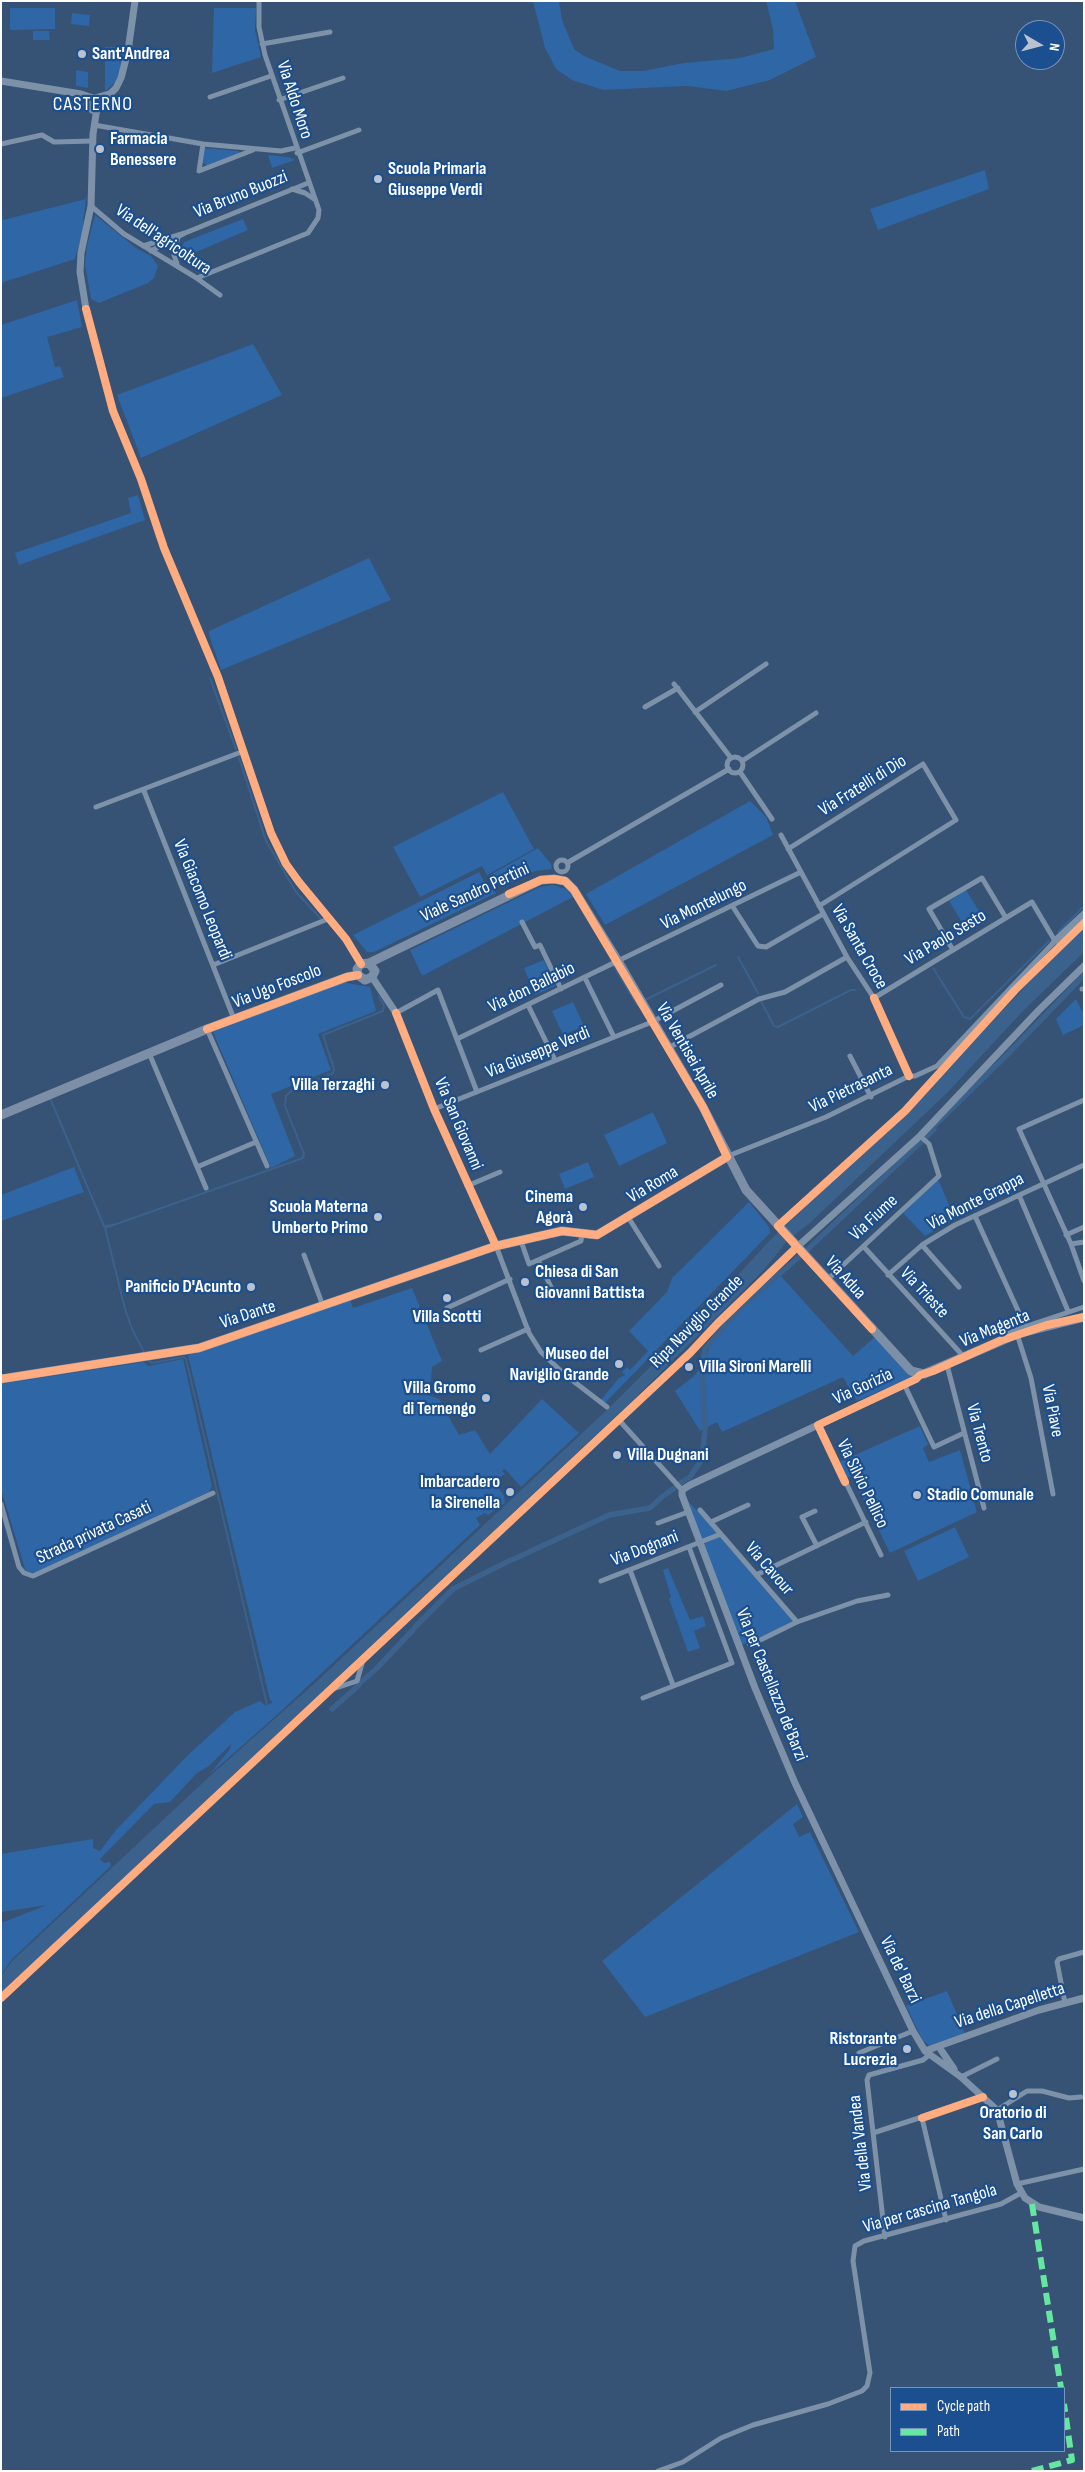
<!DOCTYPE html>
<meta charset="utf-8">
<style>
body{margin:0}
#map{position:relative;width:1085px;height:2472px;overflow:hidden;background:#365274;font-family:"Sofia Sans Condensed",sans-serif}
canvas{display:block}
.frame{position:absolute;inset:0;border:2px solid #fff;pointer-events:none}
.legend{position:absolute;left:890px;top:2387px;width:175px;height:65px;box-sizing:border-box;background:#1b4f8f;border:1px solid #7695bc;margin:0;padding:6px 9px;list-style:none;font-size:15px;color:#fff}
.legend li{display:flex;align-items:center;gap:10px;height:25px}
.legend b{width:25px;border:1px solid #7695bc}
.north{position:absolute;left:1015px;top:20px;width:50px;height:50px;box-sizing:border-box;background:#1b4f8f;border:1px solid #7695bc;border-radius:50%;rotate:98deg;font-size:14px;font-weight:700;line-height:20px;text-align:center;color:#fff}
.north::after{content:'';display:block;margin:auto;width:18px;height:22px;background:#b9c2ce;clip-path:polygon(50% 0,100% 100%,50% 72%,0 100%)}
</style>
<div id="map">
<canvas width="1085" height="2472"></canvas>
<div class="frame"></div>
<ul class="legend">
<li><b style="height:6px;background:#ffac80"></b>Cycle path</li>
<li><b style="height:6px;background:#66e7a1"></b>Path</li>
</ul>
<div class="north">N</div>
</div>
<script>
const ctx = document.querySelector('canvas').getContext('2d');
ctx.lineJoin = 'round';
function paint(path, color) { ctx.fillStyle = color; ctx.fill(path, 'evenodd'); }
const poly = rows => new Path2D(rows.map(r => 'M' + r).join(''));
function strokePath(path, color, width, dash) { ctx.strokeStyle = color; ctx.lineWidth = width; ctx.lineCap = dash ? 'butt' : 'round'; ctx.setLineDash(dash || []); ctx.stroke(path); }
function drawText(font, color, halo, rows, align = 'center') {
  ctx.font = font + ' "Sofia Sans Condensed",sans-serif'; ctx.lineWidth = 4.5; ctx.setLineDash([]); ctx.textBaseline = 'middle'; ctx.strokeStyle = halo; ctx.fillStyle = color; for (const [text, x, y, turn = 0] of rows) {
    ctx.save(); ctx.translate(x, y); ctx.rotate((+turn || 0) * Math.PI / 180); ctx.textAlign = isNaN(turn) ? turn : align; if (halo) ctx.strokeText(text, 0, 0); ctx.fillText(text, 0, 0); ctx.restore();
  }
}
paint(poly([
 [533,1,559,1,562,20,574,49,584,56,620,71,643,71,684,63,740,58,774,49,773,29,766,1,795,1,816,57,770,80,726,91,687,86,603,90,572,80,556,69,545,48],
 [10,8,55,8,55,29,10,30],
 [214,8,256,8,255,30,261,57,212,73],
 [72,13,90,15,89,26,71,24],
 [33,31,49,31,50,40,33,40],
 [105,47,125,47,121,70,116,81,107,90,105,90],
 [76,70,88,72,88,88,76,86],
 [204,148,238,151,240,153,207,166,203,162],
 [268,155,288,157,295,160,272,168],
 [985,170,989,189,878,230,870,209],
 [86,199,82,234,75,259,1,283,1,212,3,220],
 [95,215,136,248,151,256,158,266,154,278,148,283,99,303,91,299,85,264,87,246],
 [243,219,248,230,180,259,179,253,184,242],
 [77,300,82,327,47,337,55,367,60,366,64,377,1,398,1,325],
 [253,344,282,395,141,458,117,395],
 [138,495,145,520,19,565,15,553,131,513,128,498],
 [369,558,391,600,221,670,209,635,209,631],
 [503,792,534,849,487,875,482,866,420,897,393,847],
 [750,801,766,817,773,835,605,925,586,894],
 [538,848,551,864,552,869,535,871,503,887,491,882,488,876],
 [479,872,486,885,496,893,374,952,367,952,353,935],
 [553,885,566,889,573,897,422,976,410,950,540,887],
 [966,890,986,922,968,932,949,901],
 [544,960,555,986,535,995,524,968],
 [341,982,370,987,376,1011,318,1034,331,1070,271,1094,295,1156,271,1168,213,1032],
 [1076,999,1084,1015,1084,1025,1063,1035,1056,1019],
 [573,1002,584,1026,563,1035,552,1011],
 [653,1112,667,1143,619,1166,604,1135],
 [588,1162,594,1177,565,1189,559,1174],
 [74,1167,84,1192,1,1221,1,1195],
 [938,1179,955,1219,925,1236,903,1213],
 [749,1202,769,1227,770,1233,604,1404,600,1401,619,1378,625,1375,622,1372,627,1367,630,1370,648,1351,629,1331,667,1292,672,1278],
 [780,1275,853,1356,875,1337,913,1377,857,1401,843,1377,722,1432,717,1422,700,1431,675,1391,694,1376,702,1366,715,1334,752,1298],
 [412,1288,442,1361,432,1367,431,1380,427,1389,429,1395,439,1399,459,1435,475,1430,490,1454,542,1399,579,1433,521,1487,505,1469,502,1471,505,1474,494,1481,504,1496,505,1503,488,1515,485,1513,476,1518,480,1525,279,1713,209,1775,230,1749,231,1744,209,1766,197,1773,170,1802,154,1804,100,1859,104,1863,110,1862,111,1866,11,1960,1,1975,1,1923,47,1905,1,1912,1,1854,93,1839,93,1848,100,1851,116,1830,188,1755,235,1712,260,1701,266,1706,273,1702,270,1700,188,1355,210,1349,350,1299,353,1308],
 [183,1359,212,1486,209,1492,34,1573,26,1572,1,1489,1,1384,144,1362,148,1366],
 [920,1426,928,1444,923,1448,929,1462,960,1450,977,1512,890,1553,852,1476,846,1478,839,1462],
 [688,1501,718,1533,702,1541],
 [955,1527,969,1557,918,1581,904,1551],
 [720,1536,795,1622,742,1645,703,1544],
 [668,1568,690,1620,703,1616,706,1626,694,1631,700,1648,688,1652,669,1599,671,1597,663,1570],
 [797,1804,803,1817,793,1824,799,1837,810,1832,859,1932,645,2017,602,1961],
 [947,1991,965,2034,931,2046,927,2044,923,2041,906,2006]
]), '#2f66a5');
paint(poly([
 [1084,924,1084,952,1022,1012,948,1092,811,1222,787,1241,763,1271,633,1400,1,1993,1,1976,12,1961,210,1776,315,1683,611,1406,694,1323,770,1240,910,1109]
]), '#3b618d');
strokePath(poly([
 [210,678,236,749],
 [239,758,266,841,296,892,322,920],
 [1058,932,1084,906],
 [738,957,758,993],
 [614,966,637,1005,639,1004],
 [933,968,964,1017,970,1019,1049,941],
 [645,1000,716,965],
 [761,1001,774,1026,778,1027,851,990,855,990],
 [50,1098,104,1226,113,1225],
 [144,1352,132,1329,125,1309,105,1228,303,1158,304,1154,285,1106,286,1096,291,1091,333,1073,334,1069,323,1035,383,1011,384,1005,379,997],
 [149,1361,152,1363,184,1357,186,1359,267,1705]
]), '#3b618d', 2);
strokePath(poly([
 [807,1250,922,1141,934,1129,934,1126,1008,1054,1084,975],
 [680,1483,690,1477,700,1462,703,1450,705,1429,702,1364,705,1349,738,1310,799,1257],
 [666,1494,676,1487],
 [514,1559,609,1515,650,1508,663,1496],
 [415,1627,453,1589,511,1560],
 [377,1668,413,1630],
 [361,1682,375,1670],
 [332,1709,359,1685]
]), '#3b618d', 5.5);
strokePath(poly([
 [262,44,330,32],
 [210,97,271,76],
 [279,100,343,78],
 [94,125,203,144,281,151,295,148],
 [1,144,42,135,54,142,93,141],
 [203,144,199,171,253,150],
 [297,153,359,130],
 [292,189,305,193,314,199],
 [91,206,124,234,195,277,220,295],
 [185,233,308,183],
 [143,246,185,233,151,251],
 [178,267,174,255,178,237],
 [197,278,308,233,318,218,319,210,265,55,259,27,259,1],
 [674,684,731,758],
 [645,707,678,688],
 [695,712,766,664],
 '727 765a8 8 0 1 1 16 0a8 8 0 1 1-16 0Z',
 [742,761,816,713],
 [740,772,772,819],
 [144,791,234,1019],
 [96,807,244,751],
 [781,835,847,957,874,998,909,1076],
 [788,849,923,764,956,820,819,906],
 '556 866a6 6 0 1 1 12 0a6 6 0 1 1-12 0Z',
 [567,863,729,769],
 [733,907,758,946,766,947,823,914],
 [522,922,535,947,540,945,561,989],
 [953,950,929,909,982,878,1006,918],
 [213,965,328,919],
 [585,978,614,1037],
 [1082,989,1084,989],
 [528,1005,555,1060],
 [396,1013,438,990,477,1092],
 [207,1029,267,1166],
 [457,1039,801,872],
 [668,1048,759,999,785,992,847,957],
 [149,1053,206,1188],
 [850,1056,871,1097],
 [434,1109,652,1022,721,985],
 [728,1156,826,1117,909,1076,915,1076,937,1066,1055,941,1032,902,874,998],
 [197,1167,256,1142],
 [467,1186,500,1172],
 [1019,1195,1068,1311],
 [975,1216,1025,1326],
 [628,1217,659,1266],
 [1066,1235,1084,1227],
 [521,1241,529,1264,581,1241,582,1233],
 [1084,1242,1071,1244,1084,1281],
 [1071,1244,1019,1129,1084,1100],
 [922,1245,959,1287],
 [496,1246,529,1333,541,1352,564,1374,607,1407],
 [864,1247,964,1357],
 [304,1255,323,1306],
 [538,1260,551,1287],
 [888,1275,922,1245,955,1225,1084,1165],
 [827,1280,939,1176,929,1144,920,1136],
 [447,1308,510,1279],
 [1017,1334,1031,1378,1053,1494],
 [1002,1340,1003,1334,1084,1307],
 [481,1350,528,1329],
 [947,1365,984,1508],
 [904,1384,934,1447,964,1433],
 [818,1425,881,1555],
 [682,1490,618,1419,690,1353,718,1323,797,1247],
 [1,1504,19,1567,24,1573,33,1576,213,1493],
 [700,1510,797,1622],
 [815,1511,802,1517,817,1546],
 [711,1522,748,1505],
 [658,1523,688,1512],
 [630,1570,673,1685],
 [756,1575,866,1522],
 [601,1581,721,1534],
 [750,1645,797,1622,857,1601,888,1595],
 [333,1689,357,1681,363,1660],
 [643,1698,732,1663,689,1547],
 [1065,2003,1057,1962,1059,1959,1084,1952],
 [859,2053,913,2031],
 [961,2077,997,2059],
 [997,2110,1027,2091,1042,2091,1069,2098,1081,2097],
 [922,2118,946,2220],
 [873,2133,983,2097],
 [1017,2184,1084,2169],
 [885,2237,867,2080,869,2075,923,2060,929,2055],
 [658,2471,683,2462,721,2438,753,2425,828,2404,862,2391,867,2386,870,2373,853,2261,855,2246,864,2241,1001,2204,1021,2193]
]), '#7d92a8', 5);
strokePath(poly([
 [1,81,81,94,93,98],
 [98,105,92,110,87,104,91,99,109,94],
 [98,106,116,88,121,78,128,51,135,1],
 [97,108,93,134,91,206,81,253,80,272,86,309,113,411,141,479,164,548,218,677,271,833,286,864,299,882,346,939,361,964],
 [1055,941,1084,914],
 [372,977,396,1013,434,1109,496,1246],
 [797,1247,920,1136,1039,1010,1084,966],
 [920,1375,916,1379,690,1485,682,1490,682,1495,755,1688,795,1783,913,2031,925,2051,961,2077,997,2110,1017,2184,1025,2198,1039,2207,1084,2218],
 [941,2050,954,2069],
 [925,2051,1039,2010,1084,1998]
]), '#7d92a8', 7);
strokePath(poly([
 [358,975,357,969,361,964,369,963,541,880,554,879,565,881,574,890,618,961,703,1107,746,1190,911,1371,924,1374,1017,1334,1084,1317],
 [358,975,365,980,372,977,375,971,369,963],
 [1,1115,207,1029,347,977,358,975],
 [1,1379,199,1348,496,1246,562,1231,597,1235,727,1157]
]), '#7d8ea7', 9);
strokePath(poly([
 [1032,2204,1061,2388],
 [1032,2471,1072,2460,1064,2404]
]), '#66e7a1', 6, [12, 6]);
strokePath(poly([
 [86,309,113,411,141,479,164,548,218,677,271,833,286,864,299,882,346,939,361,964],
 [874,998,909,1076],
 [396,1013,434,1109,496,1246],
 [207,1029,347,977,358,975],
 [872,1329,778,1226,905,1111,1015,990,1084,923],
 [1,1379,199,1348,496,1246,562,1231,597,1235,727,1157,703,1107,574,890,565,881,554,879,541,880,509,894],
 [845,1482,818,1425,916,1379,920,1375,933,1371,1002,1340,1047,1325,1084,1317],
 [1,1998,690,1353,718,1323,797,1247],
 [922,2118,983,2097]
]), '#ffac80', 8);
for (const [x, y, r, color] of [
 [82,54,5,"#b9c2ce"],
 [100,149,5,"#b9c2ce"],
 [378,179,5,"#b9c2ce"],
 [385,1085,5,"#b9c2ce"],
 [583,1207,5,"#b9c2ce"],
 [378,1217,5,"#b9c2ce"],
 [525,1282,5,"#b9c2ce"],
 [251,1287,5,"#b9c2ce"],
 [447,1298,5,"#b9c2ce"],
 [619,1364,5,"#b9c2ce"],
 [689,1367,5,"#b9c2ce"],
 [486,1398,5,"#b9c2ce"],
 [617,1455,5,"#b9c2ce"],
 [510,1492,5,"#b9c2ce"],
 [917,1495,5,"#b9c2ce"],
 [907,2049,5,"#b9c2ce"],
 [1013,2094,5,"#b9c2ce"]
]) { const dot = new Path2D(); dot.arc(x, y, r, 0, 2 * Math.PI); ctx.fillStyle = color; ctx.fill(dot); strokePath(dot, '#1b4f8f', 2); }
drawText('bold 18px', '#fff', '#1b4f8f', [
 ["Sant'Andrea",92,54,"left"],
 ["Farmacia",110,139,"left"],
 ["Benessere",110,160,"left"],
 ["Scuola Primaria",388,169,"left"],
 ["Giuseppe Verdi",388,190,"left"],
 ["Villa Terzaghi",375,1085],
 ["Cinema",573,1197],
 ["Agorà",573,1218],
 ["Scuola Materna",368,1207],
 ["Umberto Primo",368,1228],
 ["Chiesa di San",535,1272,"left"],
 ["Giovanni Battista",535,1293,"left"],
 ["Panificio D'Acunto",241,1287],
 ["Villa Scotti",447,1317,"center"],
 ["Museo del",609,1354],
 ["Naviglio Grande",609,1375],
 ["Villa Sironi Marelli",699,1367,"left"],
 ["Villa Gromo",476,1388],
 ["di Ternengo",476,1409],
 ["Villa Dugnani",627,1455,"left"],
 ["Imbarcadero",500,1482],
 ["la Sirenella",500,1503],
 ["Stadio Comunale",927,1495,"left"],
 ["Ristorante",897,2039],
 ["Lucrezia",897,2060],
 ["Oratorio di",1013,2113,"center"],
 ["San Carlo",1013,2134,"center"]
], 'right');
drawText('18px', '#fff', '#1b4f8f', [
 ["Via Aldo Moro",294,100,72],
 ["Via Bruno Buozzi",241,195,-22],
 ["Via dell'agricoltura",163,240,34],
 ["Via Fratelli di Dio",863,786,-32],
 ["Viale Sandro Pertini",475,893,-25],
 ["Via Giacomo Leopardi",202,900,68],
 ["Via Montelungo",704,905,-26],
 ["Via Paolo Sesto",946,938,-31],
 ["Via Santa Croce",859,947,60],
 ["Via Ugo Foscolo",277,987,-21],
 ["Via don Ballabio",532,988,-26],
 ["Via Ventisei Aprile",687,1051,60],
 ["Via Giuseppe Verdi",538,1053,-22],
 ["Via Pietrasanta",851,1089,-26],
 ["Via San Giovanni",458,1124,67],
 ["Via Roma",653,1185,-31],
 ["Via Monte Grappa",976,1202,-27],
 ["Via Fiume",874,1218,-43],
 ["Via Adua",845,1278,48],
 ["Via Trieste",924,1293,47],
 ["Via Dante",248,1315,-18],
 ["Ripa Naviglio Grande",697,1322,-45],
 ["Via Magenta",995,1329,-22],
 ["Via Gorizia",863,1387,-25],
 ["Via Piave",1052,1411,79],
 ["Via Trento",979,1433,75],
 ["Via Silvio Pellico",862,1484,64],
 ["Strada privata Casati",94,1533,-25],
 ["Via Dognani",645,1549,-21],
 ["Via Cavour",769,1569,49],
 ["Via per Castellazzo de'Barzi",771,1685,68],
 ["Via de' Barzi",900,1970,64],
 ["Via della Capelletta",1010,2006,-18],
 ["Via della Vandea",861,2143,-97],
 ["Via per cascina Tangola",930,2209,-16]
]);
ctx.letterSpacing = '1px';
drawText('20px', '#fff', '#1b4f8f', [
 ["CASTERNO",93,105]
]);
ctx.letterSpacing = '0px';
</script>
